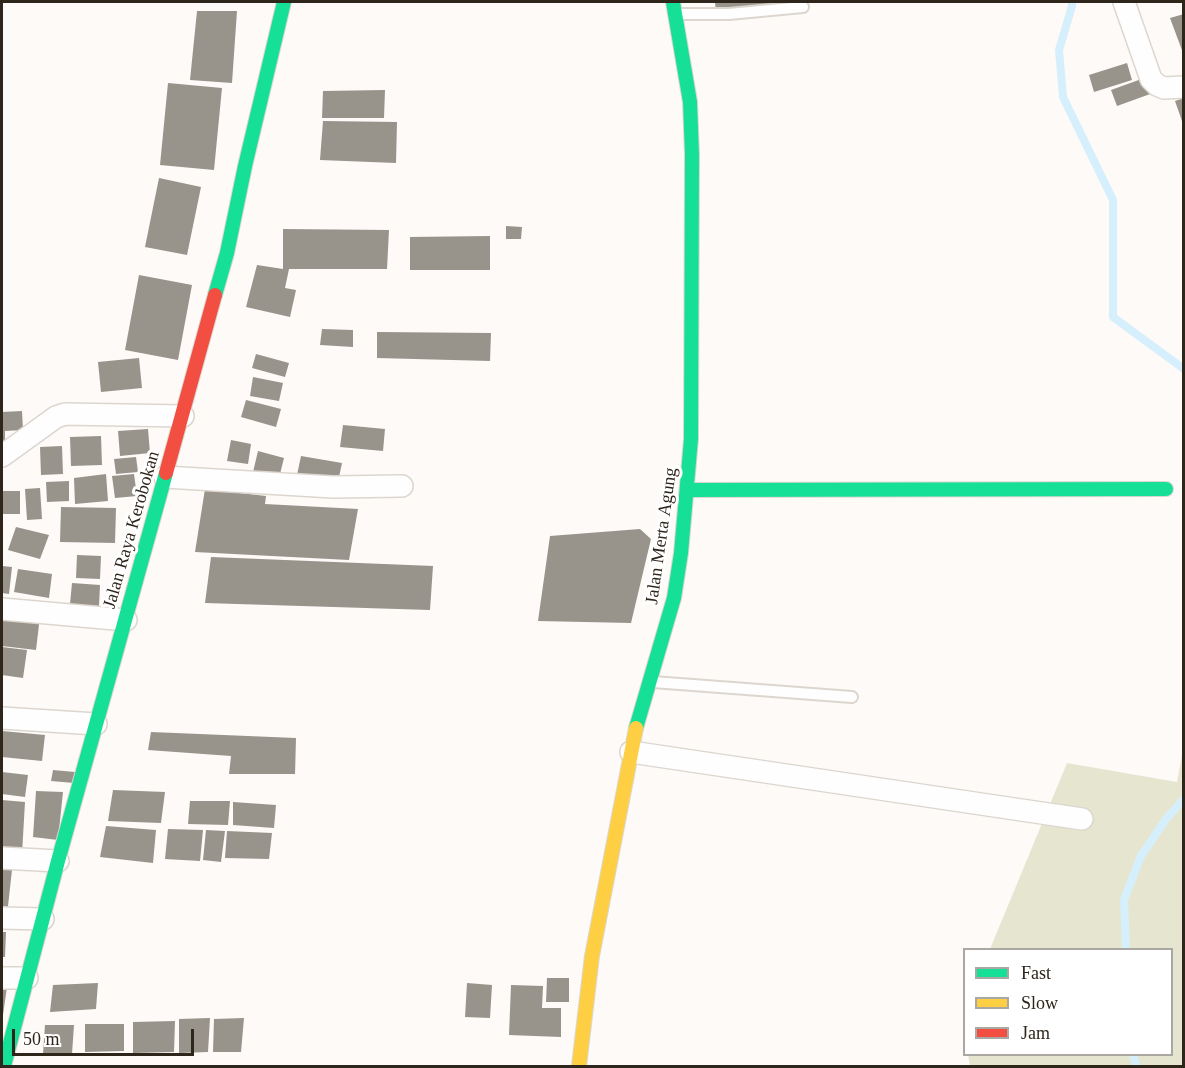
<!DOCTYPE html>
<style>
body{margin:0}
#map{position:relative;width:1185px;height:1068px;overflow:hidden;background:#fdfaf7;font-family:"Times New Roman",serif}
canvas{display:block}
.frame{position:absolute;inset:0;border:3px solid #2e251b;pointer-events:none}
.legend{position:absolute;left:963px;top:948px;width:210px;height:108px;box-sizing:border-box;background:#fff;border:2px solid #aba8a4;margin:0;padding:8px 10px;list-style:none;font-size:18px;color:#2e251b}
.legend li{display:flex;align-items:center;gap:12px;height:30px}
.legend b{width:30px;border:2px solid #aba8a4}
.scale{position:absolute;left:12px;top:1029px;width:182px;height:27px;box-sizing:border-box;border:3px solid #2e251b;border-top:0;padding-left:8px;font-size:18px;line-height:21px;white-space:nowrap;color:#2e251b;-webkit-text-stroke:4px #fff;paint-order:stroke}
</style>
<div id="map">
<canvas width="1185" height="1068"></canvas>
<div class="frame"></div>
<ul class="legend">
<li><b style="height:8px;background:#16e098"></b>Fast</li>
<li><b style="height:8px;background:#ffcf43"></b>Slow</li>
<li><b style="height:8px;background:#f24e42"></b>Jam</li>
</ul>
<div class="scale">50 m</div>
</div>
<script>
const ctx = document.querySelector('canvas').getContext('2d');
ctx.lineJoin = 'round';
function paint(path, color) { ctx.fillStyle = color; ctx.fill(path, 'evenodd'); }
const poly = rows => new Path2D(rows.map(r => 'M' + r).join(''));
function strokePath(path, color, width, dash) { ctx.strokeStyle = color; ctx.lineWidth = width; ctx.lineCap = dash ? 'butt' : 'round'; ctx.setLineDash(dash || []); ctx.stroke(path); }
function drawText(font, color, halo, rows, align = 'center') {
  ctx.font = font + ' "Times New Roman",serif'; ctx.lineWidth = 6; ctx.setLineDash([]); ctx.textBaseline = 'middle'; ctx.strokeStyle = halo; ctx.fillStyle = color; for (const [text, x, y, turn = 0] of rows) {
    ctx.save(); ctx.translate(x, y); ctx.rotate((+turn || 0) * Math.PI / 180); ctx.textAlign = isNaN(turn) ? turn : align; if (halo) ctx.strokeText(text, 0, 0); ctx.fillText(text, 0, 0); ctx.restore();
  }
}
paint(poly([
 [1183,750,1183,1066,970,1066,968,1055,1172,1054,1172,950,990,949,1067,763,1177,782]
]), '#e6e6d0');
strokePath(poly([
 [1072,2,1072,6,1059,50,1063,97,1113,200,1113,317,1184,369],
 [1126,950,1124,900,1141,856,1166,819,1184,799],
 [1133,1054,1136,1066]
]), '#d6effc', 8);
paint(poly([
 [715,2,782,2,782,8,716,13],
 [197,11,237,11,232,83,190,80],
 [1184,14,1184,53,1183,53,1170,18],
 [1127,63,1132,80,1094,92,1089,75],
 [1147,77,1153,93,1117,106,1111,90],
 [168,83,222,88,214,170,160,165],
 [385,90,384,118,322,118,323,91],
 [1184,98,1184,124,1183,124,1175,101],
 [323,121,397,122,396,163,320,160],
 [159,178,201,187,187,255,145,247],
 [506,226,522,227,521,239,506,239],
 [283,229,389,230,387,269,289,269,285,288,296,290,290,317,246,307,257,265,283,269],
 [490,236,490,270,410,270,410,237],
 [139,275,192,285,178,360,125,350],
 [322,329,353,330,353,347,320,345],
 [377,332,491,333,490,361,377,358],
 [256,354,289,363,285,377,252,368],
 [139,358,142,388,101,392,98,362],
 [253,377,283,383,279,401,250,396],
 [246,400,281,409,276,427,241,417],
 [22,411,23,430,5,431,5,447,2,448,2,412],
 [343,425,385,429,383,451,340,447],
 [148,429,150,453,120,456,118,431],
 [101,436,102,465,71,466,70,437],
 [231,440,251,444,248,464,227,461],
 [62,446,63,474,41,475,40,447],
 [258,451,284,458,279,478,253,472],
 [301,456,342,463,338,482,297,475],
 [136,457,138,472,116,474,114,459],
 [106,474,108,501,75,504,74,478],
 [134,474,137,496,115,498,112,476],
 [69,481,69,501,47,502,46,482],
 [40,488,42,519,27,520,25,489],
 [205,489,266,496,265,504,358,509,349,560,195,552],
 [2,491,20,491,20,514,2,514],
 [61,507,116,508,115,543,60,542],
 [16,527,49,535,40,559,8,550],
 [640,529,651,539,631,623,538,621,550,536],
 [77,555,101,556,100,579,76,578],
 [211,557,433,566,430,610,205,603],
 [2,566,12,567,9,594,2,593],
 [18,569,52,574,49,598,14,592],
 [72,583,100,585,99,606,70,604],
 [2,612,40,616,36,650,2,646],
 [2,647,27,650,23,678,2,675],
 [2,731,45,735,42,761,2,757],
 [151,732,296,738,295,774,229,774,231,756,148,750],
 [53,770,75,772,74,783,51,781],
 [2,772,28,775,25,797,2,794],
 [113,790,165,792,161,823,108,821],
 [36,791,63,792,58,840,33,837],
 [2,800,25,802,22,854,2,853],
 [190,801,230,801,228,825,188,824],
 [233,802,276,805,274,828,233,825],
 [106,826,156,830,153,863,100,857],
 [168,829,203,830,200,861,165,859],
 [206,830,225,831,221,862,203,860],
 [227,831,272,833,269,859,225,858],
 [2,869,12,870,7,915,2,914],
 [2,932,6,932,5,957,2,957],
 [547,978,569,978,569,1002,546,1002],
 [98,983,96,1009,50,1012,53,985],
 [467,983,492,985,490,1018,465,1017],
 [511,985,543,986,542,1008,561,1008,561,1037,509,1035],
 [2,986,7,987,3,1015,2,1015],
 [210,1018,208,1052,179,1053,179,1019],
 [244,1018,241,1052,213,1052,214,1019],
 [175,1021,174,1052,133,1053,133,1022],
 [85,1024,124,1024,124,1051,85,1052],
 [45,1025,74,1025,72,1054,43,1054]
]), '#98938b');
const lane = poly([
 [678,14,729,14,803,7],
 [653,682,852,697]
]);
const street = poly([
 [1124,2,1151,79,1157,85,1164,88,1184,87],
 [2,456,56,417,65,414,183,416],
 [165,477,333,487,402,486],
 [2,609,126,620],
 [2,718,96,724],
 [631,752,1082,819],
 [2,858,58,861],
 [2,918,43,919],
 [2,978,27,978]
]);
const fast = poly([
 [215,295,227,253,245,166,284,2],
 [687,490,1166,489],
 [636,728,674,598,681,553,691,439,692,155,690,102,673,2],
 [4,1066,58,861,166,473]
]);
const slow = poly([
 [579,1066,592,956,636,728]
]);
const jam = poly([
 [166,473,215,295]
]);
strokePath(lane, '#dcd6cf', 14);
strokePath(street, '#dcd6cf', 24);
strokePath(fast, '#dcd6cf', 16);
strokePath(slow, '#dcd6cf', 16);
strokePath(jam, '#dcd6cf', 16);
strokePath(lane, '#fffefe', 10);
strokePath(street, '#fffefe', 21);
strokePath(fast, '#16e098', 14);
strokePath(slow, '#ffcf43', 14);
strokePath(jam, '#f24e42', 14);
drawText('18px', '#2e251b', '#fff', [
 ["Jalan Raya Kerobokan",132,530,-74],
 ["Jalan Merta Agung",662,536,-82]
]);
</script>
